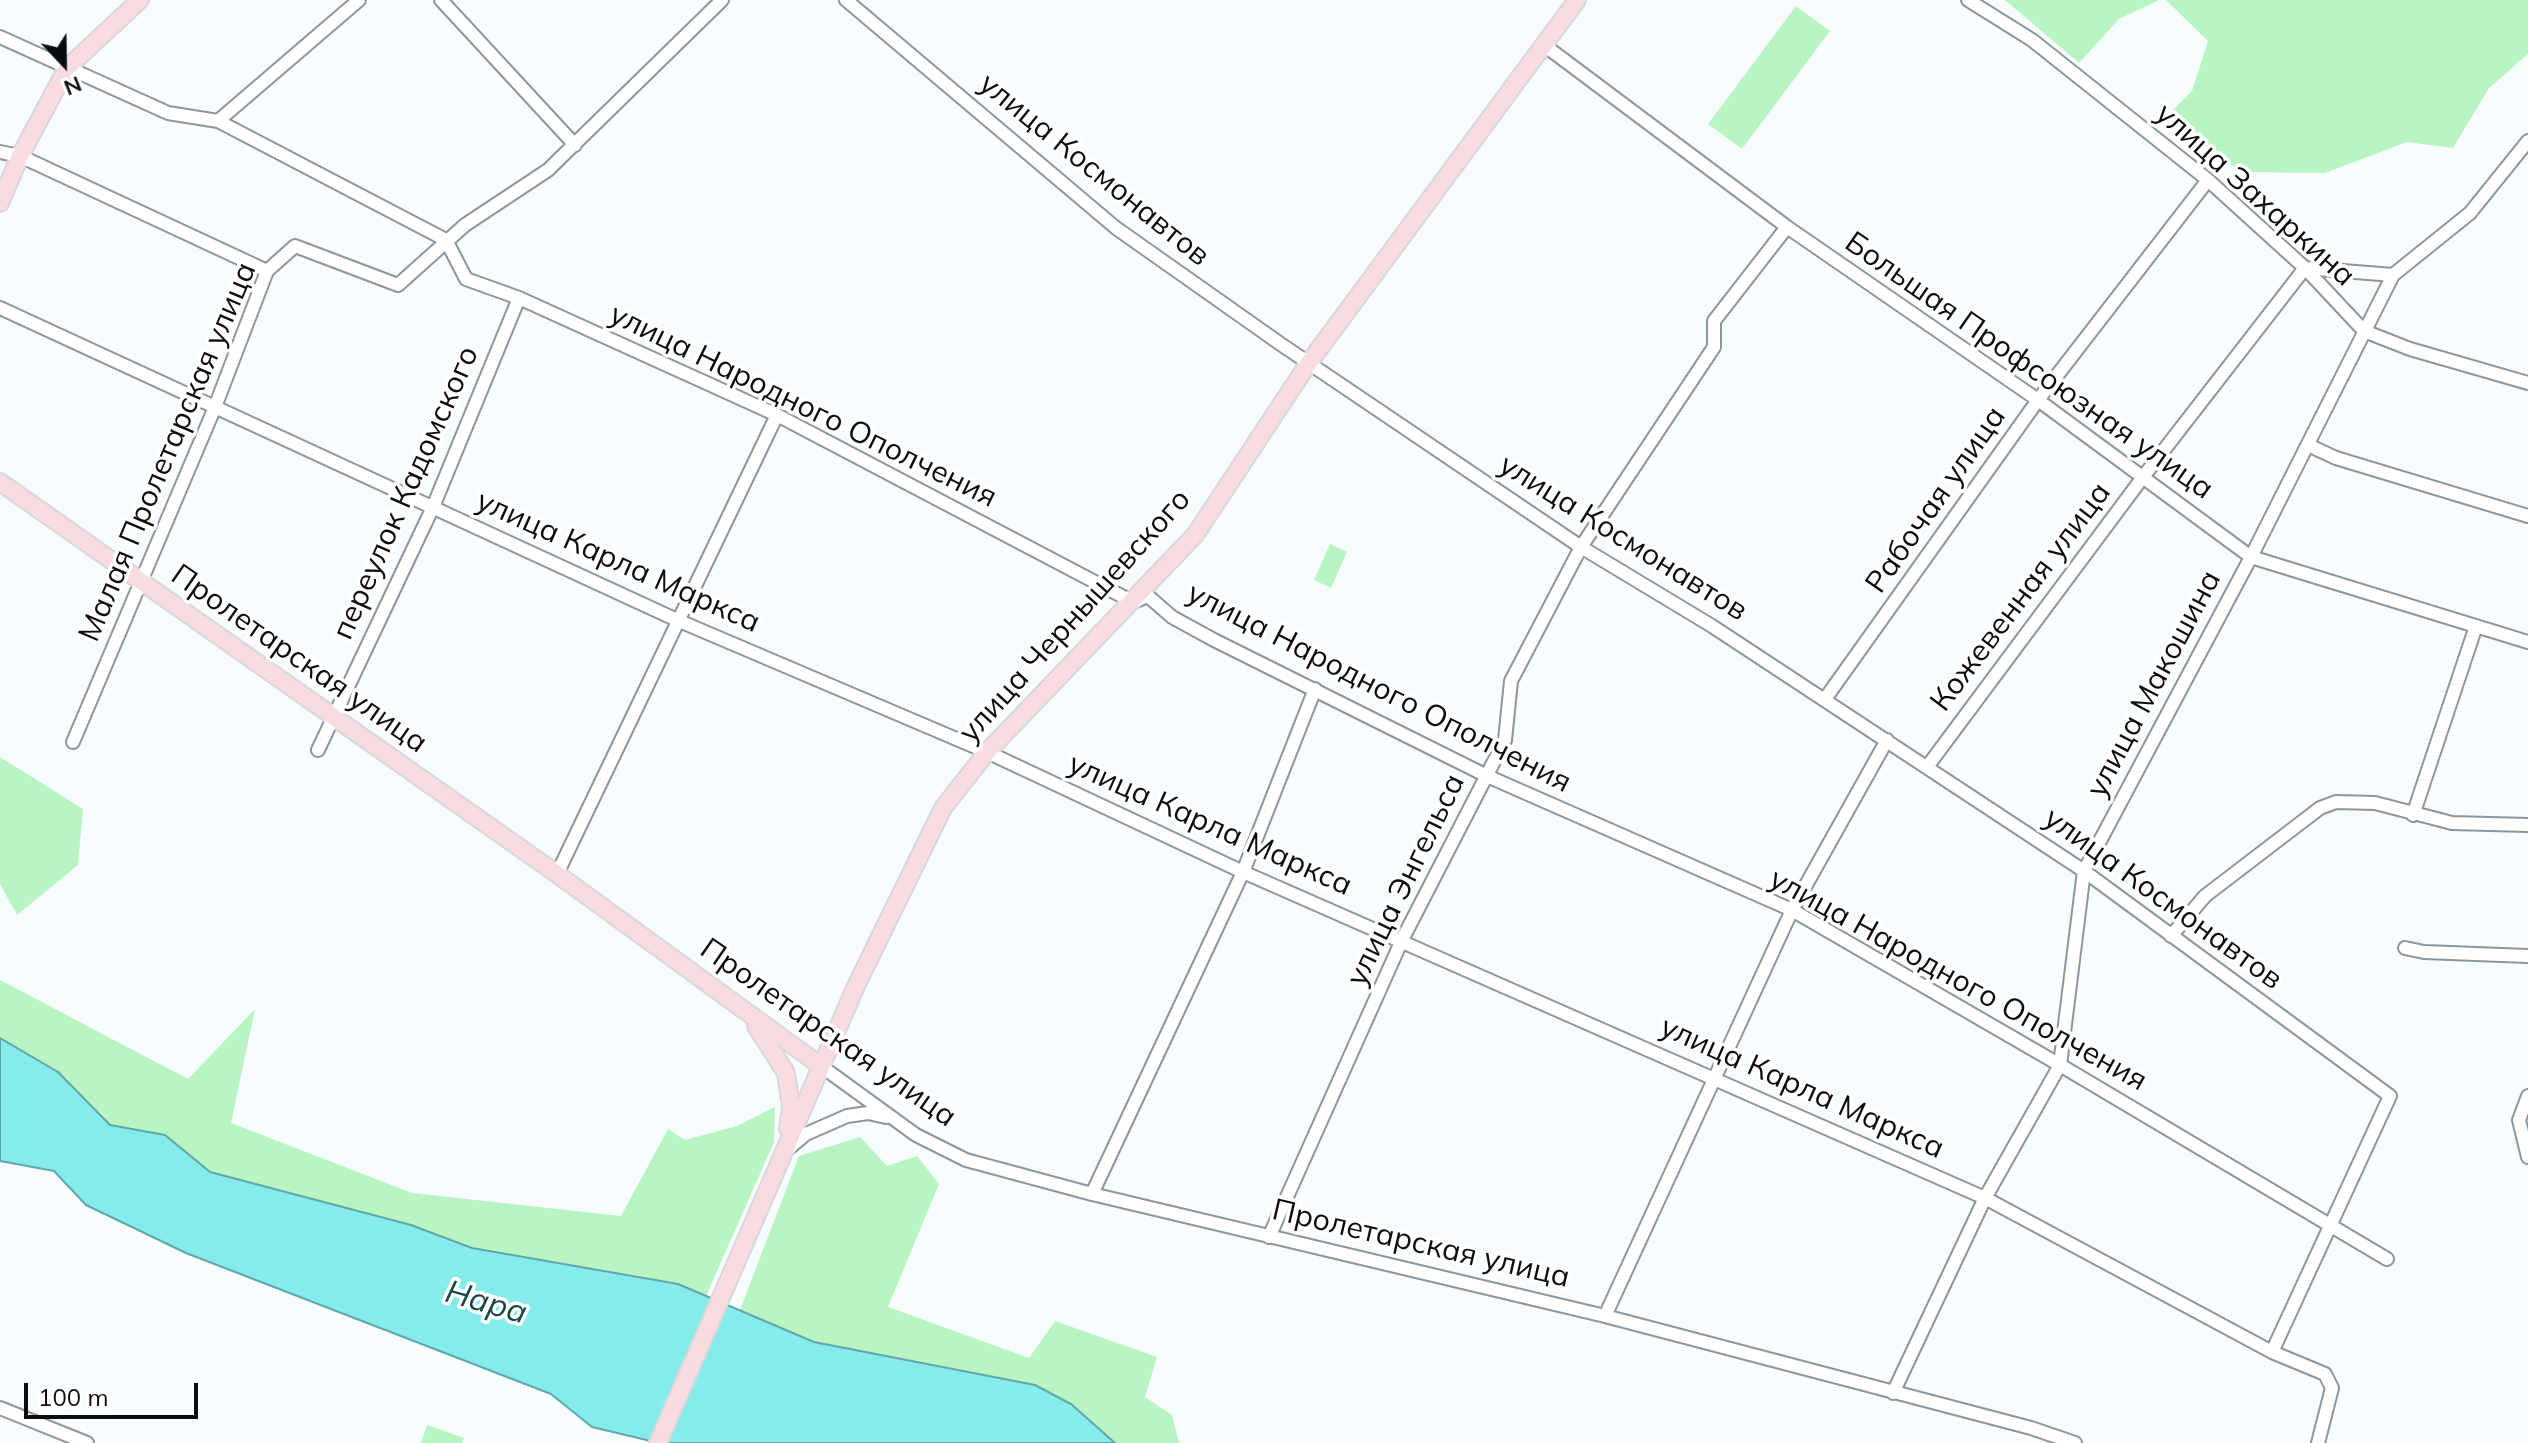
<!DOCTYPE html>
<meta charset="utf-8">
<style>
body{margin:0}
#map{position:relative;width:2528px;height:1443px;overflow:hidden;background:#f7fcff;font-family:Mulish,sans-serif}
canvas{display:block}
.north{position:absolute;left:24px;top:24px;width:80px;height:80px;-webkit-text-stroke:6px #fff;paint-order:stroke;rotate:158deg;font-size:22px;font-weight:700;line-height:32px;text-align:center;color:#090d0f}
.north::after{content:'';display:block;margin:auto;width:28px;height:36px;background:#090d0f;clip-path:polygon(50% 0,100% 100%,50% 72%,0 100%)}
.scale{position:absolute;left:24px;top:1383px;width:174px;height:36px;box-sizing:border-box;border:4px solid #090d0f;border-top:0;padding-left:10px;font-size:24px;line-height:28px;white-space:nowrap;color:#090d0f;-webkit-text-stroke:6px #fff;paint-order:stroke}
</style>
<div id="map">
<canvas width="2528" height="1443"></canvas>
<div class="north">N</div>
<div class="scale">100 m</div>
</div>
<script>
const ctx = document.querySelector('canvas').getContext('2d');
ctx.lineJoin = 'round';
function paint(path, color) { ctx.fillStyle = color; ctx.fill(path, 'evenodd'); }
const poly = rows => new Path2D(rows.map(r => 'M' + r).join(''));
function strokePath(path, color, width, dash) { ctx.strokeStyle = color; ctx.lineWidth = width; ctx.lineCap = dash ? 'butt' : 'round'; ctx.setLineDash(dash || []); ctx.stroke(path); }
function drawText(font, color, halo, rows, align = 'center') {
  ctx.font = font + ' Mulish,sans-serif'; ctx.lineWidth = 7; ctx.setLineDash([]); ctx.textBaseline = 'middle'; ctx.strokeStyle = halo; ctx.fillStyle = color; for (const [text, x, y, turn = 0] of rows) {
    ctx.save(); ctx.translate(x, y); ctx.rotate((+turn || 0) * Math.PI / 180); ctx.textAlign = isNaN(turn) ? turn : align; if (halo) ctx.strokeText(text, 0, 0); ctx.fillText(text, 0, 0); ctx.restore();
  }
}
paint(poly([
 [2005,0,2159,0,2119,19,2079,63],
 [2166,0,2528,0,2528,54,2489,88,2453,148,2407,142,2325,173,2241,172,2165,118,2192,91,2208,41],
 [1796,6,1830,31,1742,149,1708,124],
 [1330,544,1347,552,1331,588,1314,580],
 [0,757,83,809,78,865,17,915,0,884],
 [0,980,188,1079,255,1009,231,1123,412,1193,621,1216,668,1129,685,1140,737,1126,775,1107,774,1142,706,1296,678,1284,472,1248,411,1225,210,1172,165,1135,110,1125,58,1072,0,1038],
 [860,1137,887,1166,917,1156,939,1184,888,1307,1029,1358,1055,1321,1157,1357,1145,1397,1172,1415,1179,1443,1115,1443,1071,1404,1035,1385,814,1342,740,1310,799,1156],
 [427,1425,464,1438,462,1443,421,1443]
]), '#b9f4c3');
const water = poly([
 [0,1038,58,1072,110,1125,165,1135,210,1172,411,1225,472,1248,678,1284,814,1342,1035,1385,1071,1404,1115,1443,659,1443,592,1427,551,1394,186,1253,86,1205,54,1171,0,1161,0,1038]
]);
paint(water, '#85ebeb');
strokePath(water, '#60a8a9', 2);
const minor = poly([
 [441,0,575,145],
 [846,0,1116,228,1282,345,1581,547,1712,626,2084,871,2390,1096,2272,1352],
 [1968,0,2032,40,2208,180,2305,268,2364,331,2410,349,2528,383],
 [0,37,168,113,218,121,446,240,466,279,519,298,777,415,1133,602,1148,596,1172,617,1214,640,1487,776,1792,910,2060,1065,2387,1259],
 [1544,45,1787,227,2038,400,2251,557,2528,642],
 [218,121,359,0],
 [0,152,20,156,267,271],
 [0,308,677,620,987,752,1243,872,1985,1198,2272,1352,2325,1374,2332,1388,2318,1443],
 [2308,445,2336,458,2528,516],
 [1825,699,2038,400,2208,180],
 [73,742,215,407,267,271,295,246,398,285,465,225,548,170,722,0],
 [318,750,433,507,519,298],
 [1927,767,2143,477,2305,268,2393,275],
 [2413,815,2476,626],
 [557,874,777,415],
 [2171,936,2205,896,2320,808,2336,802,2375,803,2452,823,2528,825],
 [2405,948,2424,952,2528,956],
 [821,1066,916,1135,966,1160,1092,1194,1605,1316,2031,1428,2075,1443],
 [2528,1096,2519,1120,2528,1157],
 [787,1150,806,1134,847,1116,868,1113,886,1117],
 [1092,1194,1243,872,1315,689],
 [1269,1237,1402,940,1505,740,1511,681,1581,547,1714,347,1714,321,1787,227],
 [1605,1316,1792,910,1887,740],
 [1893,1393,1985,1198,2060,1065,2084,871,2251,557,2393,275,2470,213,2528,141],
 [0,1408,87,1443]
]);
const major = poly([
 [0,203,20,156,67,68,140,0],
 [0,482,557,874,821,1066],
 [756,1026,786,1073,791,1107,788,1129],
 [658,1443,856,986,943,808,987,752,1195,535,1308,364,1577,0]
]);
strokePath(minor, '#8c969d', 16);
strokePath(major, '#d8d8d9', 20);
strokePath(minor, '#fff', 12);
strokePath(major, '#f8dce2', 16);
drawText('30px', '#090d0f', '#fff', [
 ["улица Космонавтов",1094,170,39],
 ["улица Захаркина",2255,195,42],
 ["Большая Профсоюзная улица",2029,366,35],
 ["улица Народного Ополчения",803,406,26],
 ["Малая Пролетарская улица",168,452,-67],
 ["переулок Кадомского",406,493,-66],
 ["Рабочая улица",1936,500,-55],
 ["улица Космонавтов",1623,538,32],
 ["улица Карла Маркса",618,562,24],
 ["Кожевенная улица",2021,597,-53],
 ["улица Чернышевского",1075,616,-48],
 ["Пролетарская улица",299,659,35],
 ["улица Макошина",2154,684,-62],
 ["улица Народного Ополчения",1379,688,27],
 ["улица Карла Маркса",1210,825,24],
 ["улица Энгельса",1406,880,-64],
 ["улица Космонавтов",2163,899,36],
 ["улица Народного Ополчения",1958,980,29],
 ["Пролетарская улица",828,1033,35],
 ["улица Карла Маркса",1802,1088,24],
 ["Пролетарская улица",1421,1244,13]
]);
drawText('italic 32px', '#194849', '#fff', [
 ["Нара",486,1303,16]
]);
</script>
